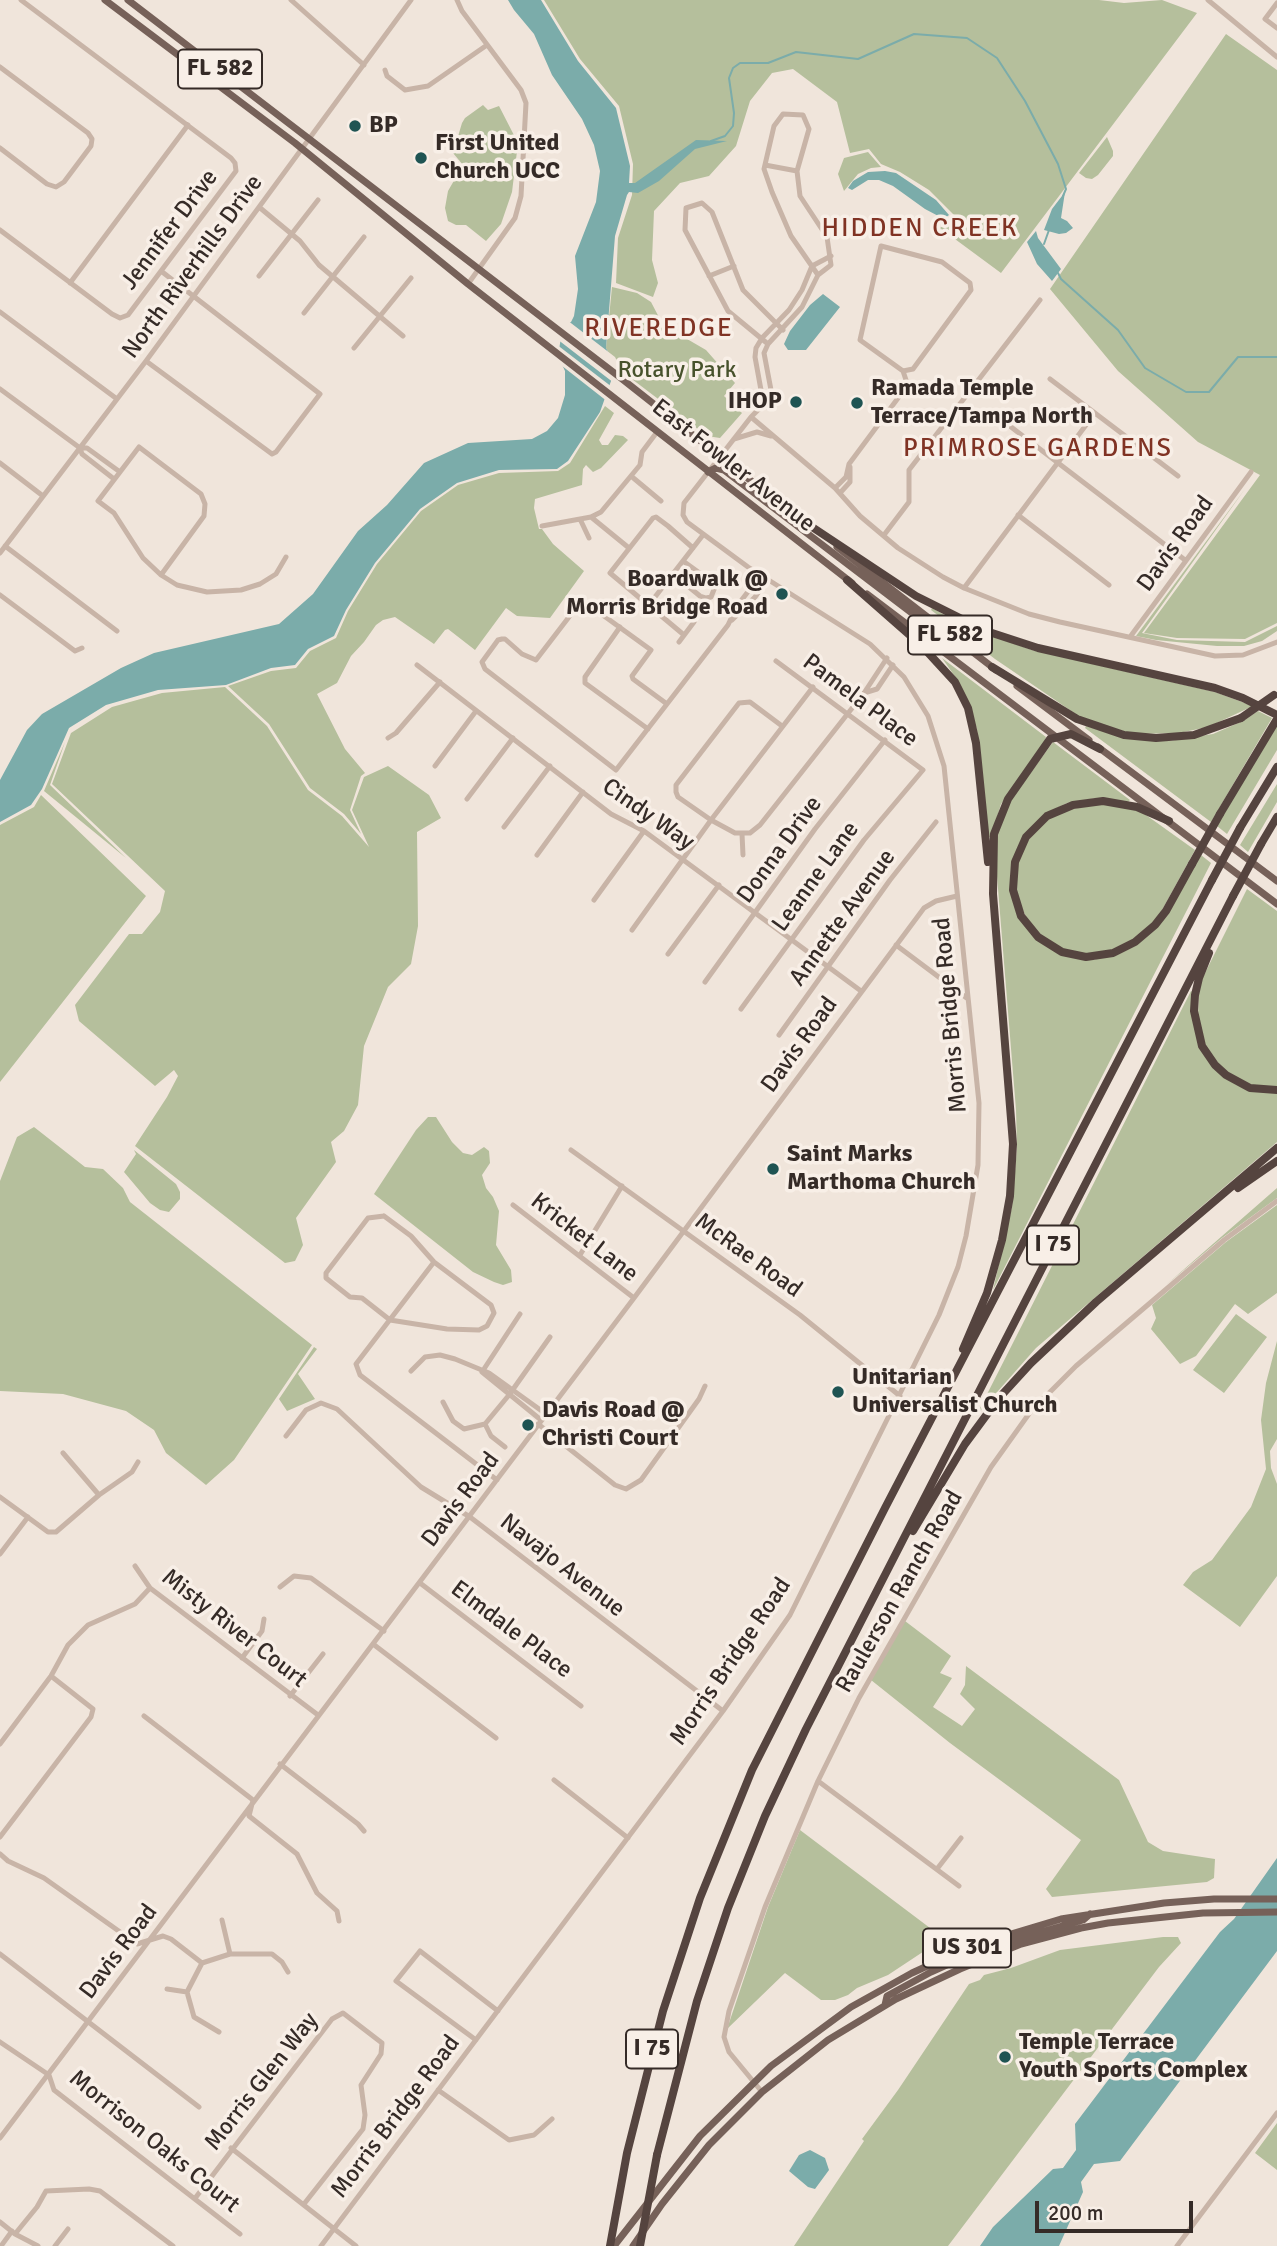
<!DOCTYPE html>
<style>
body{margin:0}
#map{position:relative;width:1277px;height:2246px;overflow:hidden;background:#f0e5db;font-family:Signika,sans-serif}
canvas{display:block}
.scale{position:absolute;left:1035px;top:2201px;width:158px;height:32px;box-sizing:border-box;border:4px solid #352b27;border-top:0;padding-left:9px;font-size:21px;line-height:24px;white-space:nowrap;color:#352b27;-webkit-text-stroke:5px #f8efe7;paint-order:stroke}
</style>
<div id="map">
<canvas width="1277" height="2246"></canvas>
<div class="scale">200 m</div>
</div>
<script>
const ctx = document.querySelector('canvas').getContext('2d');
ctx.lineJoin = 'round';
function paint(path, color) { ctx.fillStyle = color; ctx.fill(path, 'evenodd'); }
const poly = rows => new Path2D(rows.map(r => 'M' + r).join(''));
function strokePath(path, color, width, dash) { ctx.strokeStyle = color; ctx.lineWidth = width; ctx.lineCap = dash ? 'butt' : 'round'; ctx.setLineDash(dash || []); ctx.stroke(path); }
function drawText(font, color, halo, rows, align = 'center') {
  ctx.font = font + ' Signika,sans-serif'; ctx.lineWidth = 7; ctx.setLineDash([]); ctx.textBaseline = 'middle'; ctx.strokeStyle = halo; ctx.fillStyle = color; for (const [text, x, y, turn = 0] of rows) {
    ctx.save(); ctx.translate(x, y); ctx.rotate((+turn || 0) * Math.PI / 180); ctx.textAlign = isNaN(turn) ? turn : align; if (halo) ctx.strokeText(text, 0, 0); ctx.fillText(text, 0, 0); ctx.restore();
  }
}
paint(poly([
 [544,0,1099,0,1124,3,1162,0,1197,13,1001,273,940,228,956,217,929,190,900,172,881,164,869,149,850,153,837,102,793,69,772,73,750,101,736,146,709,176,680,183,654,211,652,260,658,283,653,297,616,283,618,238,632,195,633,164,619,106,580,59],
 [1226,34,1277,70,1277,623,1245,639,1177,638,1144,633,1260,475,1198,442,1118,371,1050,289],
 [483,105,488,110,499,106,518,143,512,192,501,224,486,241,466,225,456,225,448,221,445,208,448,191,463,165,453,153,462,123,465,118],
 [1107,137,1113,151,1113,156,1098,175,1092,179,1086,178,1079,173],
 [868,152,881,167,871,168,858,174,844,191,838,174,844,158],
 [612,287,637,293,651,302,663,325,706,350,735,383,724,396,742,413,720,438,707,436,616,367,606,348],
 [605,406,614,413,599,440,602,445,608,445,615,435,623,436,628,440,601,468,593,472,586,465,583,469,582,485,535,499,534,508,539,529,542,529,553,544,584,571,550,618,517,616,506,608,475,650,448,629,445,630,434,644,395,617,383,620,376,625,364,642,351,656,337,683,317,694,345,749,365,773,361,776,350,810,361,834,344,814,310,788,269,724,228,686,271,671,296,668,310,651,336,638,348,611,377,564,421,511,458,485,499,473,558,471,570,463],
 [1245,489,1142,633,1177,640,1245,642,1277,626,1277,631,1262,641,1244,646,1217,646,1156,640,1136,636],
 [932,608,966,627,1032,650,1215,692,1253,706,1208,727,1179,733,1133,734,1083,719,995,659,931,610],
 [942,658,1046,737,1044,743,1001,804,991,837,988,837,977,729,956,678],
 [225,687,267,726,308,790,342,816,369,847,352,810,364,777,388,766,429,795,441,818,417,832,418,926,411,964,388,987,364,1046,358,1105,344,1131,331,1142,336,1162,296,1218,303,1245,295,1261,285,1263,135,1146,167,1097,178,1076,174,1070,155,1086,79,1021,75,1005,129,934,142,934,160,912,165,891,52,784,71,733,112,707,162,693],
 [1258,711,1272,718,1211,822,1085,728,1086,726,1124,738,1169,741,1213,734,1243,721],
 [1277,724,1277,750,1227,834,1217,826],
 [65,742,50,785,126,858,44,791],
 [1053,742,1130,800,1128,802,1097,798,1067,803,1047,813,1024,835,1011,865,1010,886,1014,905,1044,945,1094,960,1143,939,1201,855,1211,863,993,1290,1012,1207,1017,1148,1016,1110,996,864,996,838,1003,811],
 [1277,784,1277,802,1248,852,1240,845],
 [41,795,146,896,0,1082,0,825,34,807],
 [1104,803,1139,810,1195,850,1161,912,1151,925,1137,937,1116,949,1085,954,1062,949,1043,938,1027,919,1017,897,1015,872,1024,846,1042,823,1062,811],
 [1247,889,1277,911,1277,1088,1250,1085,1226,1072,1207,1050,1198,1019,1199,985],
 [1191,991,1193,992,1193,1024,1225,1078,1277,1093,1277,1142,1036,1348,976,1416],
 [428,1117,436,1117,452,1142,463,1153,472,1155,484,1147,489,1151,490,1163,482,1175,486,1188,493,1197,499,1211,496,1245,511,1270,512,1282,503,1285,494,1282,473,1272,374,1194,416,1130],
 [34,1127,85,1167,103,1169,123,1188,130,1202,312,1345,234,1460,206,1485,166,1453,154,1430,126,1411,63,1394,0,1391,0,1181,17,1137],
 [134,1150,176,1184,180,1192,180,1199,169,1212,160,1210,150,1203,124,1172,136,1154],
 [1277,1188,1277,1198,1222,1238,1166,1285],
 [1277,1205,1277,1293,1248,1314,1235,1304,1196,1356,1180,1364,1151,1329,1156,1318,1152,1305,1226,1242],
 [1236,1314,1267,1337,1224,1393,1193,1370],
 [1277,1341,1277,1439,1270,1451,1271,1468,1277,1484,1277,1576,1240,1627,1183,1585,1193,1572,1212,1560,1251,1507,1266,1469,1261,1420,1266,1383],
 [314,1347,317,1349,298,1374,315,1399,287,1411,279,1399],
 [905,1621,951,1656,940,1673,952,1678,933,1707,962,1726,975,1709,960,1694,965,1685,966,1666,1119,1780,1148,1842,1163,1851,1215,1859,1214,1878,1207,1882,1052,1897,1046,1889,1081,1840,950,1743,871,1680],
 [800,1830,938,1934,947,1936,888,1975,857,1988,848,1995,835,2000,821,2000,785,1973,727,2029,768,1907],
 [1163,1937,1178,1937,1181,1943,1159,1967,948,2246,794,2246,864,2141,862,2139,898,2090,969,1984,980,1980,984,1975,1011,1968,1060,1950],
 [1277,2123,1277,2170,1255,2153]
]), '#b5bf9c');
paint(poly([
 [508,0,541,0,578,61,616,108,630,166,629,183,635,183,696,140,727,141,695,149,659,181,638,193,629,192,627,195,615,236,606,348,616,367,600,412,568,461,557,469,499,470,457,483,420,509,375,563,346,610,334,636,308,649,295,665,271,668,226,685,158,690,106,705,69,728,42,789,31,805,0,822,0,780,27,730,42,714,121,668,154,653,279,624,313,594,358,531,387,505,424,463,468,443,532,439,547,431,558,418,565,395,565,371,558,356,563,325,571,322,574,316,578,289,575,256,596,202,600,171,594,145,582,119,552,75,534,34,514,10],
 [885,171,896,173,936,200,949,215,944,219,925,209,893,186,879,180,868,180,852,190,848,188,853,181,868,172],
 [1065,192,1061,218,1067,221,1073,228,1066,233,1059,234,1044,230,1052,209],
 [1036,231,1038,238,1061,269,1052,281,1037,264,1027,242],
 [823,294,840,307,806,350,788,350,784,344,790,331,810,305],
 [1277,1858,1277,1951,1120,2161,1094,2164,1081,2182,1083,2192,1059,2246,980,2246,993,2227,1053,2169,1063,2168,1076,2150,1075,2124,1220,1932,1234,1919],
 [810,2150,825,2158,829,2170,815,2189,808,2187,789,2171,799,2155]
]), '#7bacaa');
paint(poly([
 [567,320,615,357,619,365,614,383,557,339,559,324],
 [556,344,612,387,608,402,557,362,555,356]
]), '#f0e5db');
strokePath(poly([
 [711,141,725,136,733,126,734,113,729,78,733,68,740,63,768,63,796,52,858,59,914,34,967,38,997,58,1025,101,1058,164,1066,189,1063,196],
 [1044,244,1049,230],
 [1058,273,1061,279,1118,330,1145,368,1186,392,1209,392,1238,357,1277,357]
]), '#7bacaa', 2);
strokePath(poly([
 [291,0,364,65],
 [457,0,462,11,521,90,526,103,521,196,515,218,468,284],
 [1208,0,1277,57],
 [1277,3,1265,19,1277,28],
 [0,67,88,133,92,139,91,146,64,182,56,187,47,184,0,148],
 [385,70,387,76,405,90,428,86,487,45],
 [765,165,797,171],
 [259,207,300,241,319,265,403,336],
 [0,230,112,314,120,318,128,315,236,171,235,163,231,158,21,0],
 [812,266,831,256],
 [259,276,318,200],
 [709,276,734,266],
 [70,283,188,125],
 [0,312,117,399],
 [304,313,364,237],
 [768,344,728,311,685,230,686,208,702,203,712,212,743,290,783,330],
 [354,348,411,278],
 [146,361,272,454,276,452,320,394,161,271],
 [1050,379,1178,476],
 [0,389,80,448,82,454,114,479],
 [759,409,757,404,761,390,755,357,756,348,762,338,789,310,802,290,812,266],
 [751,417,835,488,860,516,898,548,943,577,964,588,1029,614,1060,622,1215,656,1243,655,1277,642],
 [998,417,1185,560],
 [734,439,757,432,771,436],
 [80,448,87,448,120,472],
 [0,463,43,496],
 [631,476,661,501],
 [835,488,846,477,849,464,904,390,906,380,903,371,913,369,971,290,970,283,942,262,881,246,860,340,903,371],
 [840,493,850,482,850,467],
 [1018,515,1109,585],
 [591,517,629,548],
 [580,519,589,538],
 [542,526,591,517,601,512,640,465,642,452,657,432],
 [884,535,909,502,909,470,1040,300],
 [5,546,117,631],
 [0,553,146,361,411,0],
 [673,574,700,596,706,598,711,597,715,587,712,582,683,561],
 [161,575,204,516,205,504,201,494,139,447,98,501,114,513,143,558,161,575,177,585,207,592,241,590,260,584,276,574,286,557],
 [964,588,1095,413],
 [0,595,75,651,82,648],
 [648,606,703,535],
 [732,620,755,597,767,580],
 [620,627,585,677,585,683,648,729],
 [684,635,610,573,653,518,656,517,668,526,693,548],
 [1130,637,1251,472],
 [679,642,694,622],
 [417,665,611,814,644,831,861,991],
 [864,693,877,689,893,665],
 [667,704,633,679,632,676,651,650,582,600,536,660,522,654,505,639,502,639,498,640,482,662,485,669,616,770,728,625,737,606,760,576],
 [782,726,750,702,739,703,676,785,676,792,678,797,711,820,735,833,750,833,760,825,864,693,887,658],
 [388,738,396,733,440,682],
 [435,766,476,711],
 [467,799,513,738],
 [504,827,550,766],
 [742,834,743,855],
 [537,855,583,792],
 [594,900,644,831],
 [632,930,711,820,813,687],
 [896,945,968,999],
 [668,954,719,885],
 [705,982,815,829,885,740],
 [741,1009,864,840,923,770,776,661],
 [779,1035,890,880,936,822],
 [571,1150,800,1315,900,1396],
 [513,1205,634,1298],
 [384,1216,411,1236,434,1262,491,1305,494,1313,487,1326,479,1330,447,1329,390,1320,362,1298,350,1297,326,1278,326,1273,368,1218,384,1216],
 [580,1255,622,1186],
 [434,1262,356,1364,360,1375,497,1480],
 [411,1371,425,1357,440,1355,455,1359,489,1373,546,1414],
 [482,1372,541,1420],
 [482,1372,520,1314],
 [443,1402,453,1421,464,1429,485,1424],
 [485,1424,509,1395,550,1337],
 [485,1424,491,1436,505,1447],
 [538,1424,615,1485,626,1489,641,1480,699,1399,705,1386],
 [286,1436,306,1410,321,1403,337,1409,421,1487,470,1517,723,1711],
 [63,1453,99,1495],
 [0,1497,48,1532,56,1532,99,1495,132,1472,138,1462],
 [0,1554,28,1517],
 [135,1566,150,1588,318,1715],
 [420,1583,581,1706],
 [280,1587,294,1576,311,1578,384,1631],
 [373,1644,496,1738],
 [242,1658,262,1631,264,1619],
 [290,1696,323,1654],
 [144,1716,253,1800,249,1816,297,1854,317,1893,337,1911,339,1921],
 [0,1744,51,1676,68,1645,88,1625,135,1604,150,1588],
 [280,1764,358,1824,364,1831],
 [554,1780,628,1838],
 [818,1781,959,1886],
 [0,1837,91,1717,93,1709,51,1676],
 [0,1854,8,1861,44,1878,137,1944,163,1936,171,1939,202,1963],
 [937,1869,961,1838],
 [222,1920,230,1954],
 [0,1954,199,2107],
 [167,1989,187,1992],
 [219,2032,194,2017,187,1992,202,1963,230,1954,272,1954,282,1962,288,1972],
 [476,2040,396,1981,420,1951,498,2011],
 [0,2042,49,2075,54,2090,240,2234],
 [438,2090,509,2140,534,2135,552,2119],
 [762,2092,729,2052,724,2037,729,2011,765,1907,818,1781,859,1698,991,1467,1031,1411,1076,1366,1224,1240,1277,1201],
 [0,2138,634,1298,924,908,936,901,957,896],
 [231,2148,356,2246],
 [196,2197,332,2019,343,2013,382,2043,381,2054,361,2085,365,2115,363,2129,304,2204],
 [0,2222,15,2234,38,2246],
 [15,2234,37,2207,46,2191,89,2189,100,2191,173,2246],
 [1,2246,12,2231],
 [55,2246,68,2229],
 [321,2246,723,1711,790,1615,939,1315,958,1267,966,1236,978,1165,979,1103,944,766,928,716,904,677,870,644,748,567,687,522,683,515,684,503,751,417,759,409,766,407,771,390,764,353,768,344,802,307,818,275,831,265,827,237,800,196,797,171,809,129,803,115,783,114,774,126,764,169,772,192,791,236,818,275],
 [1177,2246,1277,2113]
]), '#c8b4a7', 5);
strokePath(poly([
 [105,0,295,143,468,284,852,583],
 [128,0,617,375,802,521],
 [708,472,716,468,724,470,917,617,935,631,945,634],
 [837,547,996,670],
 [867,594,1277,904],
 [1017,686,1089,740],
 [1098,747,1277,881],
 [996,1954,1003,1943,1083,1920,1090,1914],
 [885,2005,887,1996,931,1972,971,1954,973,1950,971,1946],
 [614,2246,700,2136,771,2066,851,2007,912,1973,971,1946,1061,1919,1164,1903,1214,1899,1277,1899],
 [633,2246,662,2204,709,2145,762,2092,828,2040,896,1999,960,1969,1021,1944,1081,1928,1108,1923,1203,1913,1277,1912]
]), '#766159', 7);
strokePath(poly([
 [800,519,916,596,986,631,1038,648,1215,688,1243,698,1277,715],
 [847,580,921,645,955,682,968,708,976,743,988,862],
 [992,667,1077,719,1124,735,1156,738,1194,735,1241,718],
 [1220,814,1277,719],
 [1169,821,1137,807,1103,801,1073,805,1047,816,1026,837,1015,862,1013,890,1021,916,1038,937,1062,952,1086,957,1113,953,1135,942,1155,925,1166,911,1192,864],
 [1240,828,1277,767],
 [1261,844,1277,817],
 [1209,953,1199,978,1195,995,1194,1011,1202,1046,1215,1065,1226,1075,1250,1088,1277,1090],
 [1238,1188,1277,1161],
 [963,1349,987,1293,1002,1240,1010,1196,1013,1144,993,894,994,834,1008,799,1050,739,1071,734,1100,749],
 [913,1531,965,1444,999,1398,1031,1363,1096,1302,1277,1148],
 [657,2155,697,2001,728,1908,765,1816,806,1729,1233,896],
 [610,2246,627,2153,663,2011,700,1898,752,1770,885,1508,1212,880]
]), '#55443f', 8);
strokePath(poly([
 [1241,718,1274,695],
 [1192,864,1220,814],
 [1212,880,1240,828],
 [1233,896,1261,844],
 [640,2246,657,2155]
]), '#55443f', 8);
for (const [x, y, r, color] of [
 [355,126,7,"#1f5453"],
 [421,158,7,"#1f5453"],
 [796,402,7,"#1f5453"],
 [857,403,7,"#1f5453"],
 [782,594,7,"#1f5453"],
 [773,1169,7,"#1f5453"],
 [838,1392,7,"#1f5453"],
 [528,1425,7,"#1f5453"],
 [1005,2057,7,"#1f5453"]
]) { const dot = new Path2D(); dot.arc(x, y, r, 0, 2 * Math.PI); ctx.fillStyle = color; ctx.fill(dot); strokePath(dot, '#f8efe7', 2.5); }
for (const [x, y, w] of [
 [220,69,84],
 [950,635,84],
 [1053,1245,52],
 [967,1948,88],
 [652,2049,52]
]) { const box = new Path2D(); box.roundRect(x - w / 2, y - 19.5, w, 39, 5); ctx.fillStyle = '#f8efe7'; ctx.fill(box); strokePath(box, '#352b27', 2); }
drawText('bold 23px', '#352b27', null, [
 ["FL 582",220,69],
 ["FL 582",950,635],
 ["I 75",1053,1245],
 ["US 301",967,1948],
 ["I 75",652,2049]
]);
drawText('bold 24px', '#352b27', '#f8efe7', [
 ["BP",369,126],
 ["First United",435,144],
 ["Church UCC",435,172],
 ["Ramada Temple",871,389],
 ["Terrace/Tampa North",871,417],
 ["IHOP",782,402,"right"],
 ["Boardwalk @",768,580,"right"],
 ["Morris Bridge Road",768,608,"right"],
 ["Saint Marks",787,1155],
 ["Marthoma Church",787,1183],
 ["Unitarian",852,1378],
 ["Universalist Church",852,1406],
 ["Davis Road @",542,1411],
 ["Christi Court",542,1439],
 ["Temple Terrace",1019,2043],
 ["Youth Sports Complex",1019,2071]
], 'left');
drawText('24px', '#352b27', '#f8efe7', [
 ["Jennifer Drive",170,230,-53],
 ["North Riverhills Drive",193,267,-54],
 ["East Fowler Avenue",733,466,38],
 ["Davis Road",1176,544,-54],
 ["Pamela Place",860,701,37],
 ["Cindy Way",648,815,35],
 ["Donna Drive",780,850,-54],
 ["Leanne Lane",816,877,-54],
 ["Annette Avenue",843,918,-54],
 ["Morris Bridge Road",951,1015,-95],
 ["Davis Road",800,1045,-54],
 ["Kricket Lane",584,1238,38],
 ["McRae Road",748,1256,36],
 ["Davis Road",461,1500,-53],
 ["Navajo Avenue",562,1566,38],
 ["Raulerson Ranch Road",900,1592,-60],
 ["Misty River Court",234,1629,38],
 ["Elmdale Place",511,1630,37],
 ["Morris Bridge Road",731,1662,-56],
 ["Davis Road",119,1952,-53],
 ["Morris Glen Way",262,2082,-52],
 ["Morris Bridge Road",396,2117,-53],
 ["Morrison Oaks Court",154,2142,39]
]);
drawText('24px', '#47522c', '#f8efe7', [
 ["Rotary Park",677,371]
]);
ctx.letterSpacing = '2px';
drawText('26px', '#803324', '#f8efe7', [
 ["HIDDEN CREEK",920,229],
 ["RIVEREDGE",659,329],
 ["PRIMROSE GARDENS",1038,449]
]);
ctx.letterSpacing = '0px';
</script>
